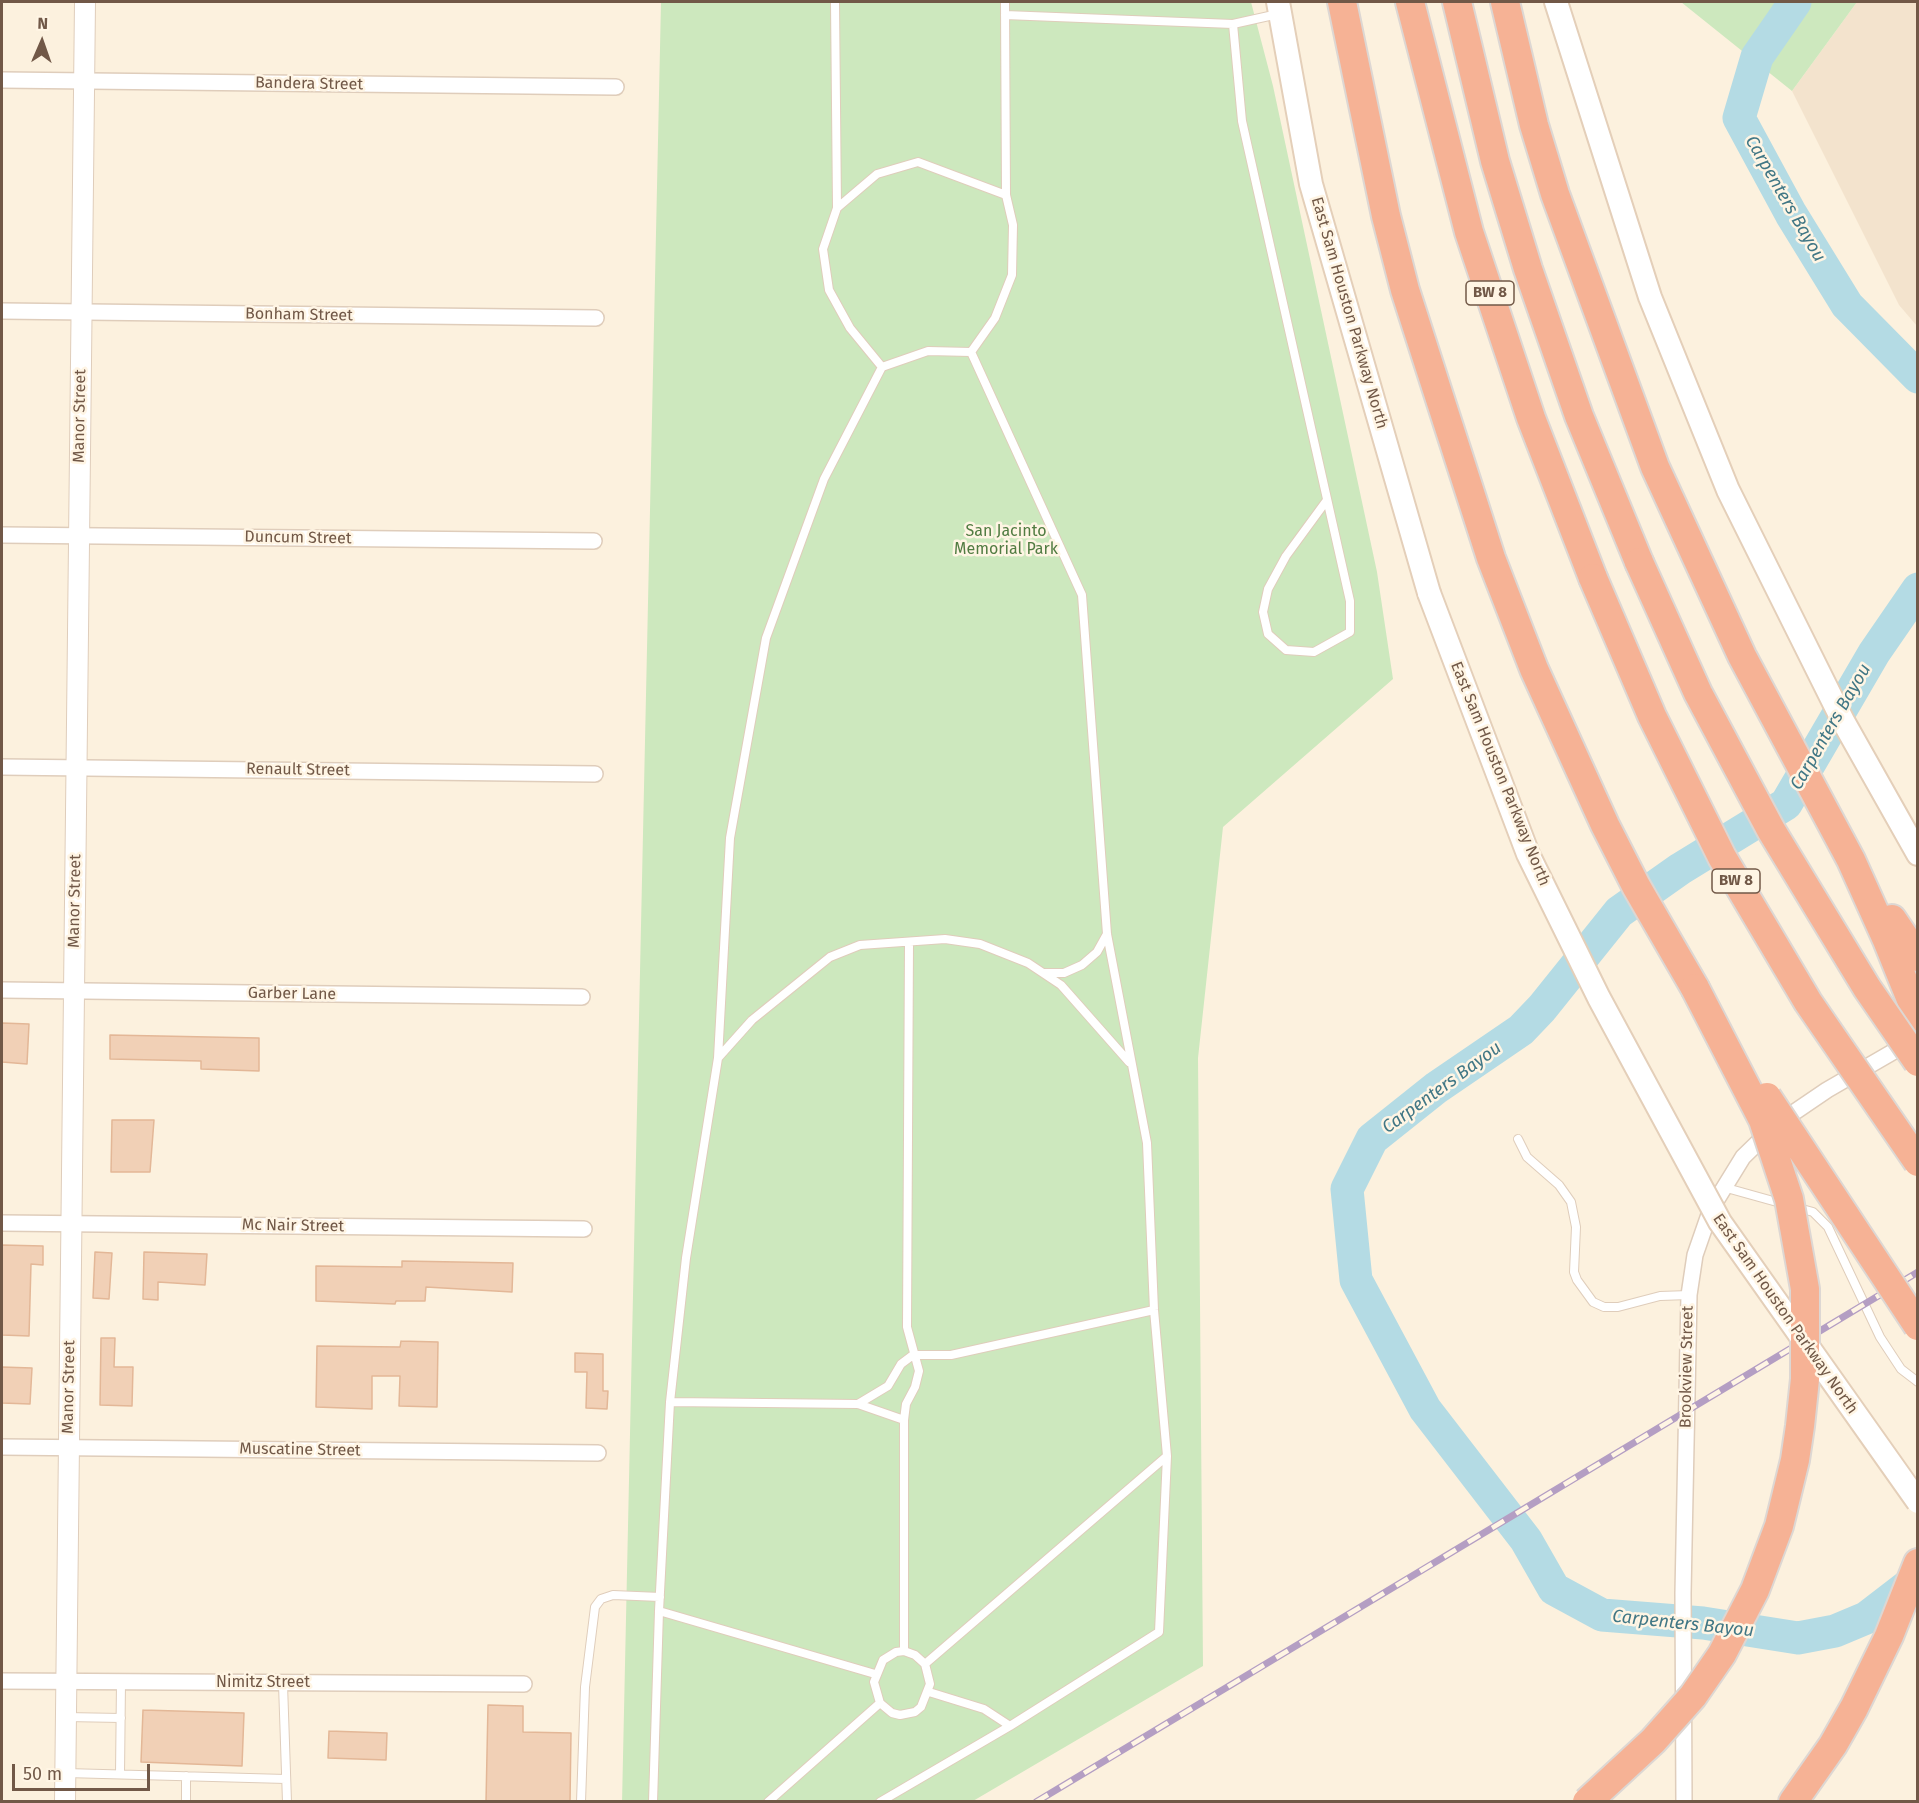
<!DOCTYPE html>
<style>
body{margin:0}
#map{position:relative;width:1919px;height:1803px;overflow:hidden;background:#fcf1de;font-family:"Fira Sans",sans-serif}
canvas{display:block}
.frame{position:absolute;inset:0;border:3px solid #715847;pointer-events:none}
.north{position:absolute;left:12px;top:12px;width:60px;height:60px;-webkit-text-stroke:4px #fff5e4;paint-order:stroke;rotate:2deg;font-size:16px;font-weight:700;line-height:24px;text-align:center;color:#715847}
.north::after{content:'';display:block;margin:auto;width:21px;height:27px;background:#715847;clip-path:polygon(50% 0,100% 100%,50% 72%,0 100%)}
.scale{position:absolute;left:12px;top:1764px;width:138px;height:27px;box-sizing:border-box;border:3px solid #715847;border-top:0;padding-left:8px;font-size:18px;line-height:21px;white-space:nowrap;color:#715847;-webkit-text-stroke:4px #fff5e4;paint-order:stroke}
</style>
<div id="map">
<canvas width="1919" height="1803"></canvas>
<div class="frame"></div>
<div class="north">N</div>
<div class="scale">50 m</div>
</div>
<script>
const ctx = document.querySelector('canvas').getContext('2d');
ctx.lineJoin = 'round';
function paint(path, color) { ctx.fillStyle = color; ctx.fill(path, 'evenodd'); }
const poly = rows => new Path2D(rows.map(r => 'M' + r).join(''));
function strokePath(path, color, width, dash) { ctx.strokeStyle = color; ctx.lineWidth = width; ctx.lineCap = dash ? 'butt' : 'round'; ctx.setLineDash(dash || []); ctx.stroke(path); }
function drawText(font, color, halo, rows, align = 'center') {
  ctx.font = font + ' "Fira Sans",sans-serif'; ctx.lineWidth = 5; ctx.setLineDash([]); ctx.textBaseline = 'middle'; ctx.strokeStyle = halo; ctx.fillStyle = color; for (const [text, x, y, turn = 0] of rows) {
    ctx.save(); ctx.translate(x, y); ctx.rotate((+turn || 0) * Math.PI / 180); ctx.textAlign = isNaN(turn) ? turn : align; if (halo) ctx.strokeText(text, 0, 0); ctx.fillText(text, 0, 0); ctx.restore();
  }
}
paint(poly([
 [1857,2,1917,2,1917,326,1899,305,1792,91]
]), '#f3e3cd');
paint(poly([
 [661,2,1251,2,1273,86,1377,572,1393,679,1223,827,1198,1058,1203,1666,973,1801,622,1802],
 [1681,2,1857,2,1792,91]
]), '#cde8be');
strokePath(poly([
 [1795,2,1757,57,1739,118,1791,214,1847,305,1918,377],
 [1918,589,1874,653,1786,804,1680,869,1619,912,1542,1008,1521,1030,1436,1088,1372,1139,1347,1189,1356,1280,1425,1409,1526,1540,1554,1589,1602,1615,1703,1623,1798,1638,1835,1631,1866,1618,1918,1578]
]), '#b4dbe4', 33);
const building = poly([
 [2,1023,29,1024,27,1064,2,1062,2,1023],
 [110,1035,259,1038,259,1071,201,1069,201,1061,110,1059,110,1035],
 [112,1120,154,1120,150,1172,111,1172,112,1120],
 [2,1245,43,1246,43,1265,31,1264,29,1336,2,1335,2,1245],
 [95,1252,112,1253,109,1299,93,1298,95,1252],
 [144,1252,207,1254,205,1285,158,1282,158,1300,143,1299,144,1252],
 [402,1261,513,1263,512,1292,426,1287,425,1301,396,1301,395,1304,316,1301,316,1266,402,1267,402,1261],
 [101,1338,115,1338,114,1367,133,1367,132,1406,100,1405,101,1338],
 [401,1341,438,1342,437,1407,399,1406,400,1376,372,1376,372,1409,316,1407,317,1346,400,1347,401,1341],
 [575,1353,603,1354,603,1391,608,1391,607,1409,586,1408,587,1372,575,1372,575,1353],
 [2,1367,32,1368,30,1404,2,1403,2,1367],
 [488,1705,523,1706,523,1732,571,1733,570,1802,486,1802,488,1705],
 [143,1710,244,1713,242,1766,141,1762,143,1710],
 [329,1731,387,1733,386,1760,328,1758,329,1731]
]);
paint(building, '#f1d0b6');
strokePath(building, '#e3b797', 1.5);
const service = poly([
 [835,2,837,208],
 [1005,15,1233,24,1242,121,1350,601,1350,632,1314,652,1286,650,1268,634,1263,612,1268,589,1286,556,1327,500],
 [1233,24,1278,14],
 [882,367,850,328,829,290,823,249,837,208,877,174,918,162,1006,195],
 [1045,973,1064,973,1082,965,1097,952,1107,934],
 [718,1058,730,838,766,638,824,479,882,367,928,351,971,352,995,318,1012,275,1013,225,1006,195,1005,2],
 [1518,1139,1527,1157,1559,1185,1571,1202,1576,1227,1574,1272,1577,1280,1593,1302,1604,1307,1618,1307,1660,1296,1689,1295],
 [1723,1187,1784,1204],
 [1795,1207,1813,1212,1828,1227,1880,1337,1901,1369,1918,1382],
 [670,1402,858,1404,904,1420],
 [858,1404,888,1386,901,1364,913,1355,951,1355,1154,1310],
 [659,1611,875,1674],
 [904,1651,904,1420,906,1404,915,1387,919,1371,907,1327,909,943],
 [904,1651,915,1655,925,1664,930,1684,921,1707,915,1712,900,1715,892,1713,880,1703,874,1682,883,1660,896,1652,904,1651],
 [925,1664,1167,1456,1154,1310,1147,1143,1107,934,1082,595,971,352],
 [283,1684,287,1802],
 [929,1692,984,1709,1010,1726,1159,1632,1167,1456],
 [66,1717,121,1718],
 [66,1773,286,1779],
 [120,1774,121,1682],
 [186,1776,186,1802],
 [581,1802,585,1687,595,1607,601,1599,613,1595,660,1597],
 [653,1802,659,1611,670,1402,686,1258,718,1058,752,1020,830,957,860,945,945,939,980,944,1028,963,1061,985,1129,1062],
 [768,1802,880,1703],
 [880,1802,1010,1726]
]);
const minor = poly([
 [2,80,616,87],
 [2,311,596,318],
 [2,535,594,541],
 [2,767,595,774],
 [2,990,582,997],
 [2,1223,584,1229],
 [2,1447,598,1453],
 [2,1681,524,1684],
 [1684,1802,1683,1593,1689,1295,1695,1255,1711,1209,1743,1157,1777,1124,1827,1090,1910,1042]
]);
const tertiary = poly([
 [65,1802,85,2]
]);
const secondary = poly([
 [1278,2,1311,184,1429,593],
 [1556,2,1650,297,1728,490,1843,721,1918,854]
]);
const motorway = poly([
 [1342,2,1386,216,1405,290,1491,558,1534,669,1605,825,1636,886,1695,988],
 [1410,2,1469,232,1531,418,1593,578],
 [1457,2,1495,161,1528,269,1579,416,1639,562],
 [1505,2,1534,125,1555,194,1655,467,1742,656,1851,860,1887,940,1918,1017],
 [1892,919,1918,957],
 [1793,1802,1833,1745,1854,1708,1889,1636,1918,1563]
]);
strokePath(service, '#dfcdbb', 10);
strokePath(minor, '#dfcdbb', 18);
strokePath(tertiary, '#dfcdbb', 22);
strokePath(secondary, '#e4cfb9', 26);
strokePath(motorway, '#ddd7d3', 32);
strokePath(service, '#fff', 8);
strokePath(minor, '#fff', 15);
strokePath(tertiary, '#fff', 20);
strokePath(secondary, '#fff', 22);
strokePath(motorway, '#f6b295', 28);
const rail = poly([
 [1036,1802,1918,1272]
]);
strokePath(rail, '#b49ec3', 7);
strokePath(rail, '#fff5e4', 4.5, [14]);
const secondaryBridge = poly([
 [1429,593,1528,854,1599,998,1720,1222,1918,1502]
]);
const motorwayBridge = poly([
 [1639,562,1698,693,1771,830,1867,988,1918,1062],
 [1593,578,1652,716,1722,857,1808,1002,1918,1162],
 [1767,1097,1918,1326],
 [1587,1802,1653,1741,1693,1696,1722,1654,1755,1590,1779,1526,1795,1460,1800,1426,1805,1379,1805,1289,1789,1199,1763,1120,1695,988]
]);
strokePath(secondaryBridge, '#e4cfb9', 26, []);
strokePath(motorwayBridge, '#ddd7d3', 32, []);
strokePath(secondaryBridge, '#fff', 22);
strokePath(motorwayBridge, '#f6b295', 28);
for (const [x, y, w] of [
 [1490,293,48],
 [1736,881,48]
]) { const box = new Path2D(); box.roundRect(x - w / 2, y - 12, w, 24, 4.5); ctx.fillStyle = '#fff5e4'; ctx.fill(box); strokePath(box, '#715847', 1.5); }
drawText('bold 15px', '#715847', null, [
 ["BW 8",1490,293],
 ["BW 8",1736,881]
]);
drawText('16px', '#715847', '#fff5e4', [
 ["Bandera Street",309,84,1],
 ["East Sam Houston Parkway North",1349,313,74],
 ["Bonham Street",299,315,1],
 ["Manor Street",80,416,-89],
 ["Duncum Street",298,538,1],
 ["Renault Street",298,770,1],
 ["East Sam Houston Parkway North",1500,774,68],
 ["Manor Street",75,901,-89],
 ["Garber Lane",292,994,1],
 ["Mc Nair Street",293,1226,1],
 ["East Sam Houston Parkway North",1785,1314,55],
 ["Brookview Street",1687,1367,-89],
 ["Manor Street",69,1387,-89],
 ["Muscatine Street",300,1450,1],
 ["Nimitz Street",263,1683]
]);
drawText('16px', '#517c42', '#fff5e4', [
 ["San Jacinto",1006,532],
 ["Memorial Park",1006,550]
]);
drawText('italic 18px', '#417785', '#fff5e4', [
 ["Carpenters Bayou",1785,199,60],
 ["Carpenters Bayou",1831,727,-60],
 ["Carpenters Bayou",1442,1088,-36],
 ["Carpenters Bayou",1683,1624,6]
]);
</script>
